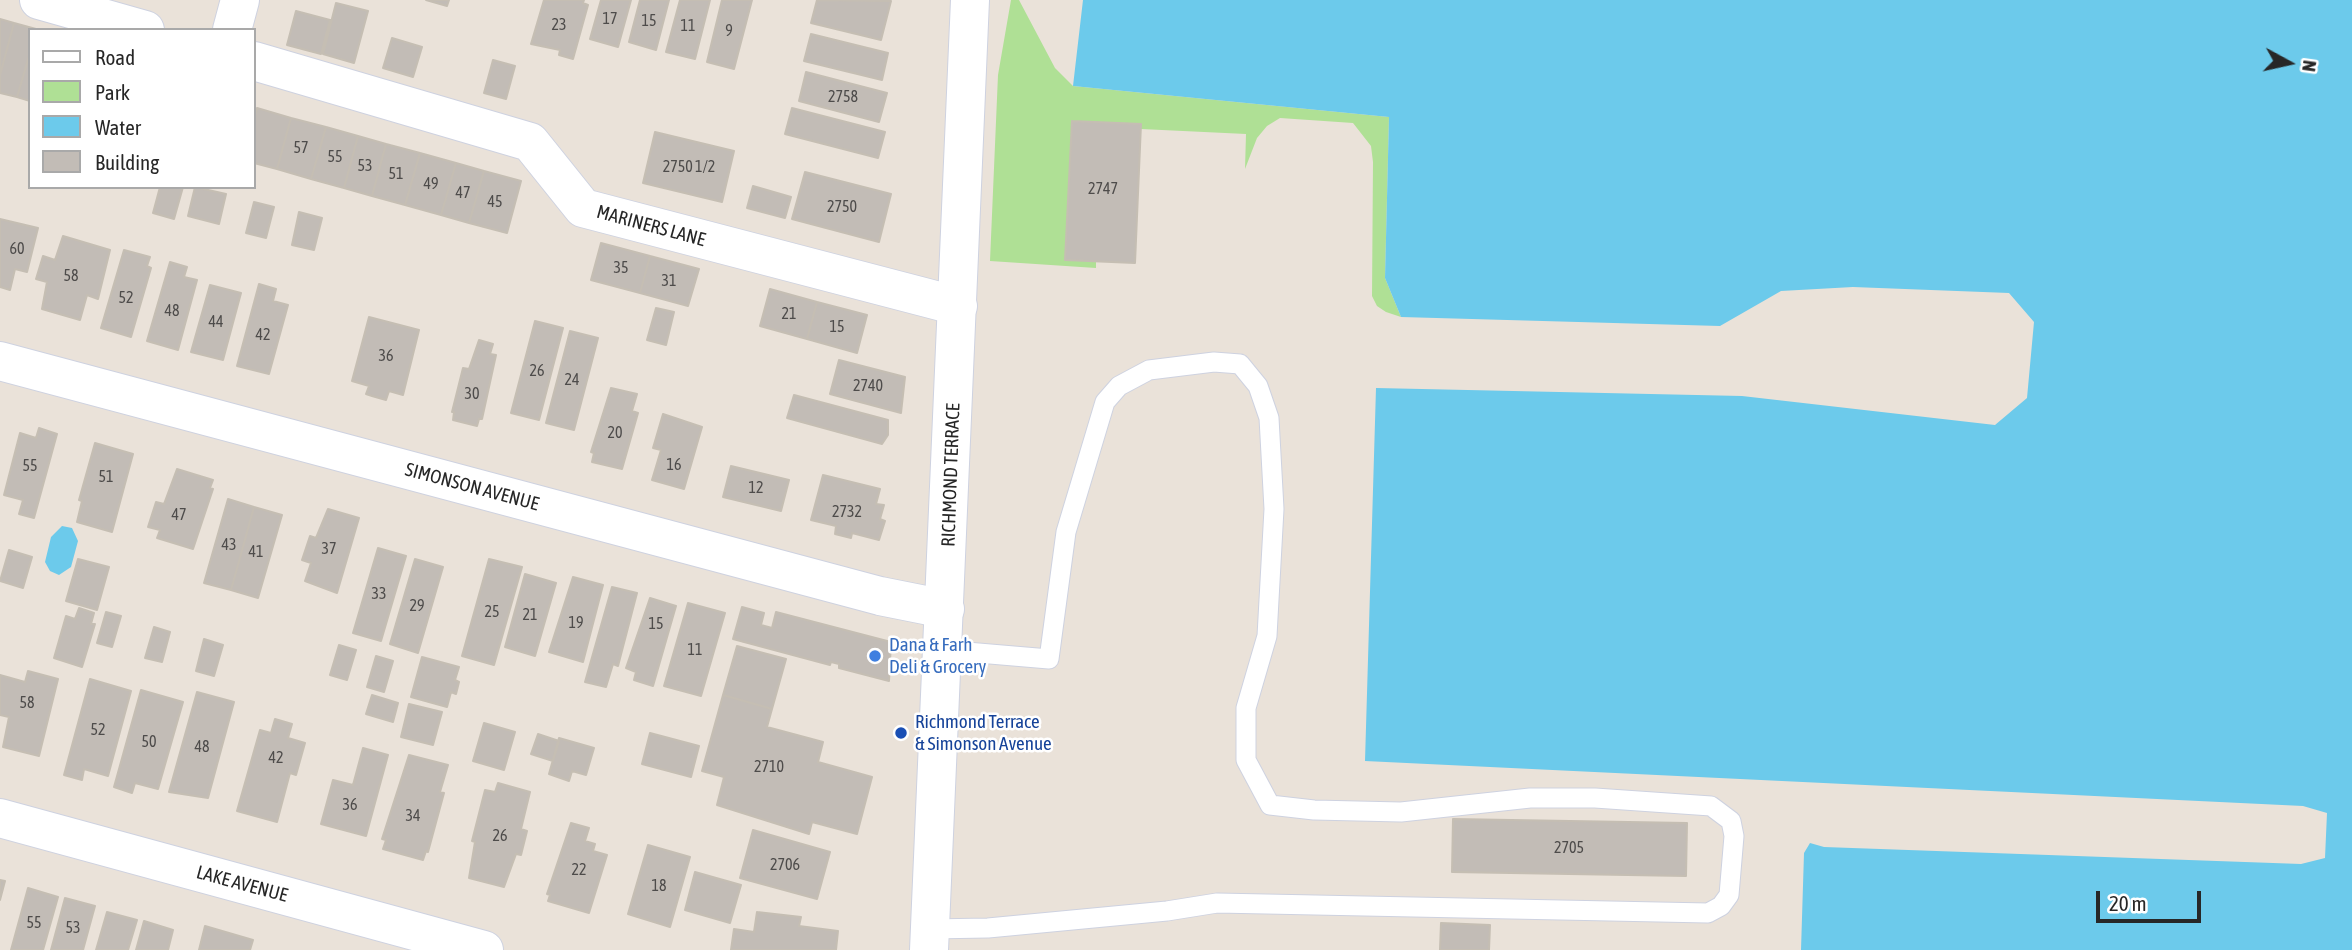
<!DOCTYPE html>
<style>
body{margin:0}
#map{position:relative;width:2352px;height:950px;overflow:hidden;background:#eae2d9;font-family:"Asap Condensed",sans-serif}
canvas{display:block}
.legend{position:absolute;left:28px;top:28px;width:228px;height:161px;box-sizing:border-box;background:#fff;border:2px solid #a9a9a9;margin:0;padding:9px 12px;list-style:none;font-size:21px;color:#272727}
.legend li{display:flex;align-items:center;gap:14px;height:35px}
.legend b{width:35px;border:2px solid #a9a9a9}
.north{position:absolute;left:2254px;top:28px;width:70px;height:70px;-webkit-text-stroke:5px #fff;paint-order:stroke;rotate:98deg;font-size:19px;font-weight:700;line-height:28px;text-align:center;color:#272727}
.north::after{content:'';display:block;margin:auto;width:24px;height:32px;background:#272727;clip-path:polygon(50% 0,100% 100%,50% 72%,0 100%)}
.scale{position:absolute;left:2096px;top:891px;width:105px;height:32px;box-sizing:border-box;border:4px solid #272727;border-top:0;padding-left:9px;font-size:21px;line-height:24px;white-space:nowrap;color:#272727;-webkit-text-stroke:5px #fff;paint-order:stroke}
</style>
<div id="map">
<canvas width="2352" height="950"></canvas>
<ul class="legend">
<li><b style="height:9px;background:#fff"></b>Road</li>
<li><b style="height:19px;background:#afe095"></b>Park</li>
<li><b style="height:19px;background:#6ccaeb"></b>Water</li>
<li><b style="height:19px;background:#c2bcb6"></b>Building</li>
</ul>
<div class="north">N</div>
<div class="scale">20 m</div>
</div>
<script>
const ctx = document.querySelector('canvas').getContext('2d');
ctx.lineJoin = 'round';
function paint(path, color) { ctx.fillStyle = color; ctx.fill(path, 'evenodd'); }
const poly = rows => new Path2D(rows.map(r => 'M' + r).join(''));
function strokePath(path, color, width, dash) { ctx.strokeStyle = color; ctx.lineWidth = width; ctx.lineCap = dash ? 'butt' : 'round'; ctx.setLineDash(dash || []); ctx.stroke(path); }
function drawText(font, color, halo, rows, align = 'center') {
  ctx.font = font + ' "Asap Condensed",sans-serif'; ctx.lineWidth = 5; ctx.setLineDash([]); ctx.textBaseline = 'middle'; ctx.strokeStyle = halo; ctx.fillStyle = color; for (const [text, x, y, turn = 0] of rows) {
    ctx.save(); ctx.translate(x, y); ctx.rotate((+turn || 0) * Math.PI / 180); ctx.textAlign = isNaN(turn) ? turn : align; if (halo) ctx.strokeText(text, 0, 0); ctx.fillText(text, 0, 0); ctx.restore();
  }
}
paint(poly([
 [1011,0,1019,0,1055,68,1073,86,1389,117,1385,278,1401,317,1386,312,1377,306,1372,296,1373,162,1371,146,1353,123,1280,118,1267,126,1257,138,1245,169,1246,134,1141,129,1141,124,1072,121,1065,259,1096,261,1096,268,990,261,998,75]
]), '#afe095');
paint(poly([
 [1083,0,2352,0,2352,950,1801,950,1804,853,1810,843,1824,847,2301,864,2325,858,2327,813,2303,806,1365,761,1376,388,1742,396,1995,425,2027,398,2034,322,2009,293,1853,287,1781,291,1720,326,1401,317,1385,278,1389,117,1073,86],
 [62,526,72,528,78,541,71,567,59,575,50,571,45,562,51,537]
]), '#6ccaeb');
const building = poly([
 [426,0,449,0,447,6,426,0],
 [544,0,584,0,583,3,588,5,573,59,559,55,560,50,531,44,544,0],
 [601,0,631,0,618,47,590,39,601,0],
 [640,0,669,0,656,50,629,42,640,0],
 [680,0,710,0,695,59,666,52,680,0],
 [722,0,752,0,734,69,707,62,722,0],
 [817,0,891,1,881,40,811,23,817,0],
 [336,3,368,11,354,63,323,54,336,3],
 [296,11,330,20,321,54,287,45,296,11],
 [0,19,14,23,0,75,0,19],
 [14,23,36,29,30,30,30,53,17,97,0,93,0,75,14,23],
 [811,34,888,53,882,80,804,61,811,34],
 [392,38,422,47,413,77,383,68,392,38],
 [30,53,30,101,17,97,30,53],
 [493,60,515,66,506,99,484,93,493,60],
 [806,72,887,93,879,122,799,101,806,72],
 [257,108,291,118,277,169,254,163,254,120,257,108],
 [792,108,885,132,878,158,785,134,792,108],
 [291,118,326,127,311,179,277,169,291,118],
 [1072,121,1141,124,1135,263,1065,260,1072,121],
 [326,127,358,136,344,188,311,179,326,127],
 [655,132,734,151,722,202,643,183,655,132],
 [358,136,386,144,372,196,344,188,358,136],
 [386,144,420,153,405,205,372,196,386,144],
 [420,153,456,163,441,215,405,205,420,153],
 [456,163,484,171,469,223,441,215,456,163],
 [484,171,521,181,507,233,469,223,484,171],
 [805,172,891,194,879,242,792,219,805,172],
 [753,186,791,197,785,218,747,208,753,186],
 [160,187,183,187,174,219,153,213,160,187],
 [195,187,226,194,219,224,188,216,195,187],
 [254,202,274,207,266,238,246,233,254,202],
 [299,212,322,218,314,250,292,245,299,212],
 [0,219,38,228,27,272,15,269,10,290,0,287,0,219],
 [63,236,110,250,98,299,87,295,80,320,42,309,47,282,36,279,43,256,55,260,63,236],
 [601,243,650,256,640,293,591,280,601,243],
 [124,250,150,257,147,266,151,268,131,337,101,328,124,250],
 [650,256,699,269,688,306,640,293,650,256],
 [170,262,187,267,184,277,197,280,178,350,147,341,170,262],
 [259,284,276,289,273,301,288,305,269,374,237,366,259,284],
 [210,285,241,293,223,360,191,352,210,285],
 [770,289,817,302,807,339,760,326,770,289],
 [817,302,867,315,857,353,807,339,817,302],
 [656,308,674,312,666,345,647,340,656,308],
 [369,317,419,330,403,395,389,391,386,400,372,396,366,394,369,386,352,381,369,317],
 [535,321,563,328,539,420,511,413,535,321],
 [570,331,598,338,574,430,546,423,570,331],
 [479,340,493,344,490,354,496,355,482,419,479,419,477,426,453,420,454,412,452,412,463,368,469,369,479,340],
 [839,360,905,377,901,413,830,394,839,360],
 [611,388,637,394,632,411,638,413,622,469,592,462,594,453,591,452,611,388],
 [794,395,888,420,888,435,882,444,787,418,794,395],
 [663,414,702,427,684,489,652,480,661,450,653,448,663,414],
 [39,428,57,434,34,518,19,514,23,500,4,495,20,433,36,438,39,428],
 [95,443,133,454,112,532,77,522,82,501,79,500,95,443],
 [731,466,789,480,781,511,723,497,731,466],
 [177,469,213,480,210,488,213,489,193,549,157,538,160,530,148,527,156,502,164,504,177,469],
 [823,475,880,489,876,504,884,505,880,519,885,521,879,540,852,533,851,538,835,534,836,526,811,520,823,475],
 [228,499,254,507,231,590,204,583,228,499],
 [254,507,282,515,258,598,231,590,254,507],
 [328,509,359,518,337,593,305,581,311,563,302,560,310,536,316,538,328,509],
 [378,548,406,556,381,641,353,633,378,548],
 [9,550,32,557,23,588,0,581,9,550],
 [78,559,109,567,97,610,66,601,78,559],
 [415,559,443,567,418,653,390,644,415,559],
 [489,559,522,567,494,665,462,656,489,559],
 [525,574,556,583,535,656,505,647,525,574],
 [573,577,603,585,583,662,549,652,573,577],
 [612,587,637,593,618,666,613,664,606,687,585,682,612,587],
 [650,598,676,606,653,686,634,680,636,672,626,668,650,598],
 [688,603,725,613,701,696,664,686,688,603],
 [742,607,764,613,761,625,772,628,776,612,891,642,889,681,839,668,839,664,831,662,830,665,733,639,742,607],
 [79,608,94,613,91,624,95,624,82,667,54,658,66,616,75,619,79,608],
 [106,612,121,616,112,647,97,643,106,612],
 [154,627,170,632,162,662,145,658,154,627],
 [204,639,223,645,214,676,196,671,204,639],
 [339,645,356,650,347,680,330,675,339,645],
 [737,646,786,659,772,709,723,695,737,646],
 [376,656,393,661,384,692,367,687,376,656],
 [422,657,459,667,455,680,459,682,456,694,451,692,447,707,411,697,422,657],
 [28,671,58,679,39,756,3,747,9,717,0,715,0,675,25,682,28,671],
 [90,679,131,691,108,776,84,769,82,780,64,775,90,679],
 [141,690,183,702,158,789,135,783,132,793,114,787,141,690],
 [197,692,234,702,208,798,169,792,197,692],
 [372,695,398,703,393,722,366,714,372,695],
 [723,695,772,709,767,727,823,742,818,762,872,777,857,834,812,822,809,834,717,805,724,777,702,771,723,695],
 [409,704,442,712,433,745,401,737,409,704],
 [275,719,292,724,288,738,305,743,296,775,290,773,277,822,237,811,260,730,271,733,275,719],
 [484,723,515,732,504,770,473,761,484,723],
 [650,733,699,746,691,777,642,764,650,733],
 [538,734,559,741,553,761,531,754,538,734],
 [559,738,594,748,586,775,572,771,569,781,549,774,559,738],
 [363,748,388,755,366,836,321,824,333,780,353,785,363,748],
 [409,755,448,765,440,792,444,793,428,852,426,851,423,860,383,849,386,840,382,839,409,755],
 [498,783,530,792,521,829,527,831,521,855,516,854,504,887,469,878,475,842,472,841,485,790,495,792,498,783],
 [1453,819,1687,823,1686,876,1452,872,1453,819],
 [571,823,589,828,585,841,595,844,593,851,607,855,589,913,548,901,550,895,547,894,571,823],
 [753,830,830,852,817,899,740,878,753,830],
 [648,845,690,857,670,927,628,914,648,845],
 [695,872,741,885,730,923,685,910,695,872],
 [0,880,5,881,0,900,0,880],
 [28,888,58,897,43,950,11,950,28,888],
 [65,898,95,906,83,950,51,950,65,898],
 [107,912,137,920,128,950,96,950,107,912],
 [757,912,801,917,799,926,838,931,836,950,731,950,734,929,754,932,757,912],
 [144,921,173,930,168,950,136,950,144,921],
 [1441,923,1490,925,1489,950,1440,950,1441,923],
 [205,926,253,940,250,950,199,950,205,926]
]);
paint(building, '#c2bcb6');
strokePath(building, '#c5beb3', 2);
const lane = poly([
 [930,929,988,928,1167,911,1217,903,1708,913,1721,906,1729,895,1734,836,1731,821,1711,806,1595,798,1530,798,1401,812,1314,810,1270,805,1246,760,1246,708,1267,636,1274,509,1269,418,1258,386,1240,364,1214,362,1149,370,1119,386,1105,402,1066,532,1049,659,943,650]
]);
const street = poly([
 [39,0,145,30],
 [232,30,240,0],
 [254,61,530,142,583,208,958,306],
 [0,361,880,596,945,609],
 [0,818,484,950]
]);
const secondary = poly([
 [929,950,970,0]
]);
strokePath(lane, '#ced2e0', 21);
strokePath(street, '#ced2e0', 40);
strokePath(secondary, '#ced2e0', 40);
strokePath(lane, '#fff', 19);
strokePath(street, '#fff', 38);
strokePath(secondary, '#fff', 38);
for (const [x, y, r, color] of [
 [875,656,7,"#3f7fe0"],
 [901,733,7,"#1a4fb4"]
]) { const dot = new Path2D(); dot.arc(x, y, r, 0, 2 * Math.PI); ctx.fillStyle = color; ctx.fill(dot); strokePath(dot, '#fff', 2.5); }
drawText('16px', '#4e4c4b', null, [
 ["17",610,19],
 ["15",649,21],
 ["23",559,25],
 ["11",688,26],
 ["9",729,31],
 ["2758",843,97],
 ["57",301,148],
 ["55",335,157],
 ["53",365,166],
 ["2750 1/2",689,167],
 ["51",396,174],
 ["49",431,184],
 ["2747",1103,189],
 ["47",463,193],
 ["45",495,202],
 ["2750",842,207],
 ["60",17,249],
 ["35",621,268],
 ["58",71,276],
 ["31",669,281],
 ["52",126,298],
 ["48",172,311],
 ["21",789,314],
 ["44",216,322],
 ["15",837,327],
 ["42",263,335],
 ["36",386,356],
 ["26",537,371],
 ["24",572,380],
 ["2740",868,386],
 ["30",472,394],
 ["20",615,433],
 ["16",674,465],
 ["55",30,466],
 ["51",106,477],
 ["12",756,488],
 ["2732",847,512],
 ["47",179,515],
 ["43",229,545],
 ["37",329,549],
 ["41",256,552],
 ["33",379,594],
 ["29",417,606],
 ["25",492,612],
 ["21",530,615],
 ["19",576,623],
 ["15",656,624],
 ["11",695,650],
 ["58",27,703],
 ["52",98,730],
 ["50",149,742],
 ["48",202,747],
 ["42",276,758],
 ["2710",769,767],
 ["36",350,805],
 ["34",413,816],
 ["26",500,836],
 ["2705",1569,848],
 ["2706",785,865],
 ["22",579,870],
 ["18",659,886],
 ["55",34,923],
 ["53",73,928]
]);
drawText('19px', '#272727', '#fff', [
 ["MARINERS LANE",651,226,15],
 ["RICHMOND TERRACE",951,475,-88],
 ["SIMONSON AVENUE",472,487,15],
 ["LAKE AVENUE",242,884,15]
]);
drawText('19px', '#366cbe', '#fff', [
 ["Dana & Farh",889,645],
 ["Deli & Grocery",889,667]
], 'left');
drawText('19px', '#164399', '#fff', [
 ["Richmond Terrace",915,722],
 ["& Simonson Avenue",915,744]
], 'left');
</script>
